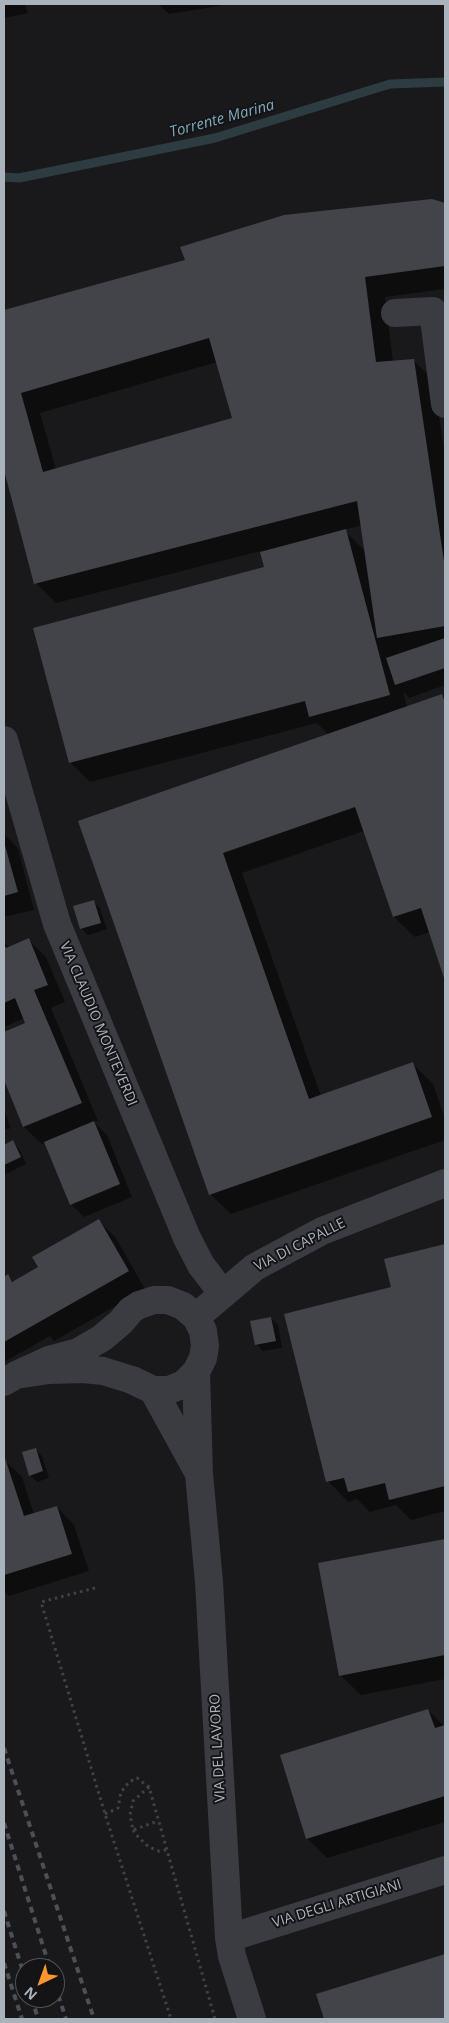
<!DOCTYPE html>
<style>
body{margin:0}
#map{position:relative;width:449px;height:2023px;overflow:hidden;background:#19191c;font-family:"Open Sans",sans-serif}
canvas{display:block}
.frame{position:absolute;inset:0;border:5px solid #aab3bc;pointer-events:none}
.north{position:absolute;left:15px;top:1958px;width:50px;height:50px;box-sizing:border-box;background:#141417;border:1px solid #505459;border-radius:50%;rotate:222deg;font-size:14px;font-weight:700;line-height:20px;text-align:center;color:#aab3bc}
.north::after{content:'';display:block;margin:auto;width:18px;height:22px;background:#ff962d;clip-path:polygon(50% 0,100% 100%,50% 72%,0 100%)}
</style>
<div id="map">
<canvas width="449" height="2023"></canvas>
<div class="frame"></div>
<div class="north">N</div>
</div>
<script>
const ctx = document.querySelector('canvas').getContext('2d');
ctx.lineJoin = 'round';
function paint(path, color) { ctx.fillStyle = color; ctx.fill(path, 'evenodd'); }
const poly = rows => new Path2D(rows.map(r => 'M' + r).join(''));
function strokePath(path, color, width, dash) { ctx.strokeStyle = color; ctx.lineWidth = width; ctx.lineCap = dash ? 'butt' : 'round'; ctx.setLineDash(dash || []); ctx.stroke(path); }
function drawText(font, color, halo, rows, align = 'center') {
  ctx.font = font + ' "Open Sans",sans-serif'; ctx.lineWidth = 4; ctx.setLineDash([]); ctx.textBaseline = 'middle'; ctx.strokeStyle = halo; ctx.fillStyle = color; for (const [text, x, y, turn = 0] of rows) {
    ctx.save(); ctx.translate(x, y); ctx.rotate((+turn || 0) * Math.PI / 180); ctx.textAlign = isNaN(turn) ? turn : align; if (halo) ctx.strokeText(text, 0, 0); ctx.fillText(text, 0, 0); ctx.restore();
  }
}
paint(poly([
 [4,4,25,4,28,13,4,18],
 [158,4,231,4,169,14],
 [432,200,445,204,445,289,385,297,393,362,414,361,434,381,445,456,445,685,409,698,403,692,407,707,442,695,445,698,445,978,430,932,415,937,394,917,364,831,242,873,321,1096,413,1064,433,1084,445,1119,445,1140,231,1214,210,1194,80,821,329,735,317,723,90,782,70,762,266,568,261,551,56,603,36,583,4,466,4,311,187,261],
 [217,362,233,419,56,469,40,413],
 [362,525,365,551,344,530],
 [4,834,18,848,34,910,4,917],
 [93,901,100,908,107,929,88,935,81,928],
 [29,940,46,957,65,1002,51,1008,98,1121,94,1122,107,1135,132,1197,84,1217,71,1204,45,1143,42,1144,24,1127,4,1077,4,1033,27,1024,25,1018,4,1027,4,942,10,948],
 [4,1110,11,1128,4,1130],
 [13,1142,19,1149,26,1164,4,1175,4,1146],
 [99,1221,116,1238,145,1289,54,1341,50,1336,4,1362,4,1278,8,1276,14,1282,40,1267],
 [445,1245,445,1511,411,1520,396,1505,370,1512,357,1499,348,1502,328,1481,393,1288,386,1260],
 [271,1318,278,1325,282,1348,263,1351,256,1344],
 [35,1449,42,1456,49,1478,37,1482,30,1475],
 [4,1460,22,1477,34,1514,57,1507,74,1525,89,1571,9,1596,4,1591],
 [445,1540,445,1679,361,1695,340,1675,319,1564],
 [428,1710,445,1727,445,1822,327,1858,307,1838],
 [445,1955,445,2019,325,2019,317,1995]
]), '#0007');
strokePath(poly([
 [4,177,19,178,215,138,390,84,445,82]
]), '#2d3c41', 9);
paint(poly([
 [432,199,445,203,445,266,365,277,376,362,414,359,445,568,445,626,377,638,357,501,34,584,4,470,4,310,185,260,180,247,284,215],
 [209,338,232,418,43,472,21,393],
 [346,529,390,695,309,717,305,701,69,763,33,628,264,567,260,552],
 [445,638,445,668,395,685,386,658],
 [442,694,445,702,445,981,421,908,393,917,355,807,223,853,309,1099,413,1062,432,1117,209,1195,78,821],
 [4,842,18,892,4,896],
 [94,900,101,923,80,929,73,906],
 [29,938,48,985,34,990,82,1103,23,1127,4,1080,4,1032,25,1023,15,998,4,1003,4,944,6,948],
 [94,1121,120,1184,70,1205,44,1142],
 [13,1140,21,1157,4,1165,4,1145],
 [99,1219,129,1271,4,1342,4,1277,8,1274,12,1282,38,1267,32,1257],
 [445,1244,445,1486,389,1500,385,1483,348,1492,344,1478,326,1482,284,1314,391,1287,384,1259],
 [271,1317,276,1341,255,1345,250,1321],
 [36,1448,43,1471,29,1476,22,1452],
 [4,1455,24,1516,57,1506,72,1554,4,1575],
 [445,1539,445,1655,339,1676,318,1563],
 [428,1709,435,1728,445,1725,445,1796,306,1839,280,1755],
 [445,1954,445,2019,324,2019,316,1994]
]), '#434449');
strokePath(poly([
 [95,1588,41,1602,105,1814,171,2019],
 [149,1787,133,1801,130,1815,133,1830,158,1821],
 [105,1814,118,1808,121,1792,129,1782,137,1778,149,1787,215,2019],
 [133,1830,139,1838,149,1847,159,1851,166,1850]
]), '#3f4348', 3, [2.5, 4]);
strokePath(poly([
 [395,313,433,311,445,404],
 [4,740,57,924,187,1238,201,1265,223,1294],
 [196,1372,199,1474,209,1582,229,1938,232,1956,252,2019],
 [153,1390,197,1470],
 [229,1938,445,1870]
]), '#3a3c41', 28);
strokePath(poly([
 [196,1317,255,1267,322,1231,445,1183],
 [4,1382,16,1375,49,1360,78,1352,102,1338,121,1322,131,1310,139,1305,154,1300,168,1300,183,1306,196,1317,203,1331,205,1346,203,1358,196,1372,184,1384,169,1390,153,1390,132,1380,103,1371,83,1369,49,1370,16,1375]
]), '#3a3c41', 28);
strokePath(poly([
 [4,1748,94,2019],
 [4,1823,50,1968],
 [4,1911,25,1978],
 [4,1963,22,2019],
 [55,1985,66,2019],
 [32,1998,38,2019]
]), '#4c5056', 4, [6, 5]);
drawText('14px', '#aab3bc', '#141417', [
 ["VIA CLAUDIO MONTEVERDI",98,1024,67],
 ["VIA DI CAPALLE",300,1245,-27],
 ["VIA DEL LAVORO",218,1748,-93],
 ["VIA DEGLI ARTIGIANI",337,1904,-17]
]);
drawText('italic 15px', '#7fa8ba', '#141417', [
 ["Torrente Marina",222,119,-15]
]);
</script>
